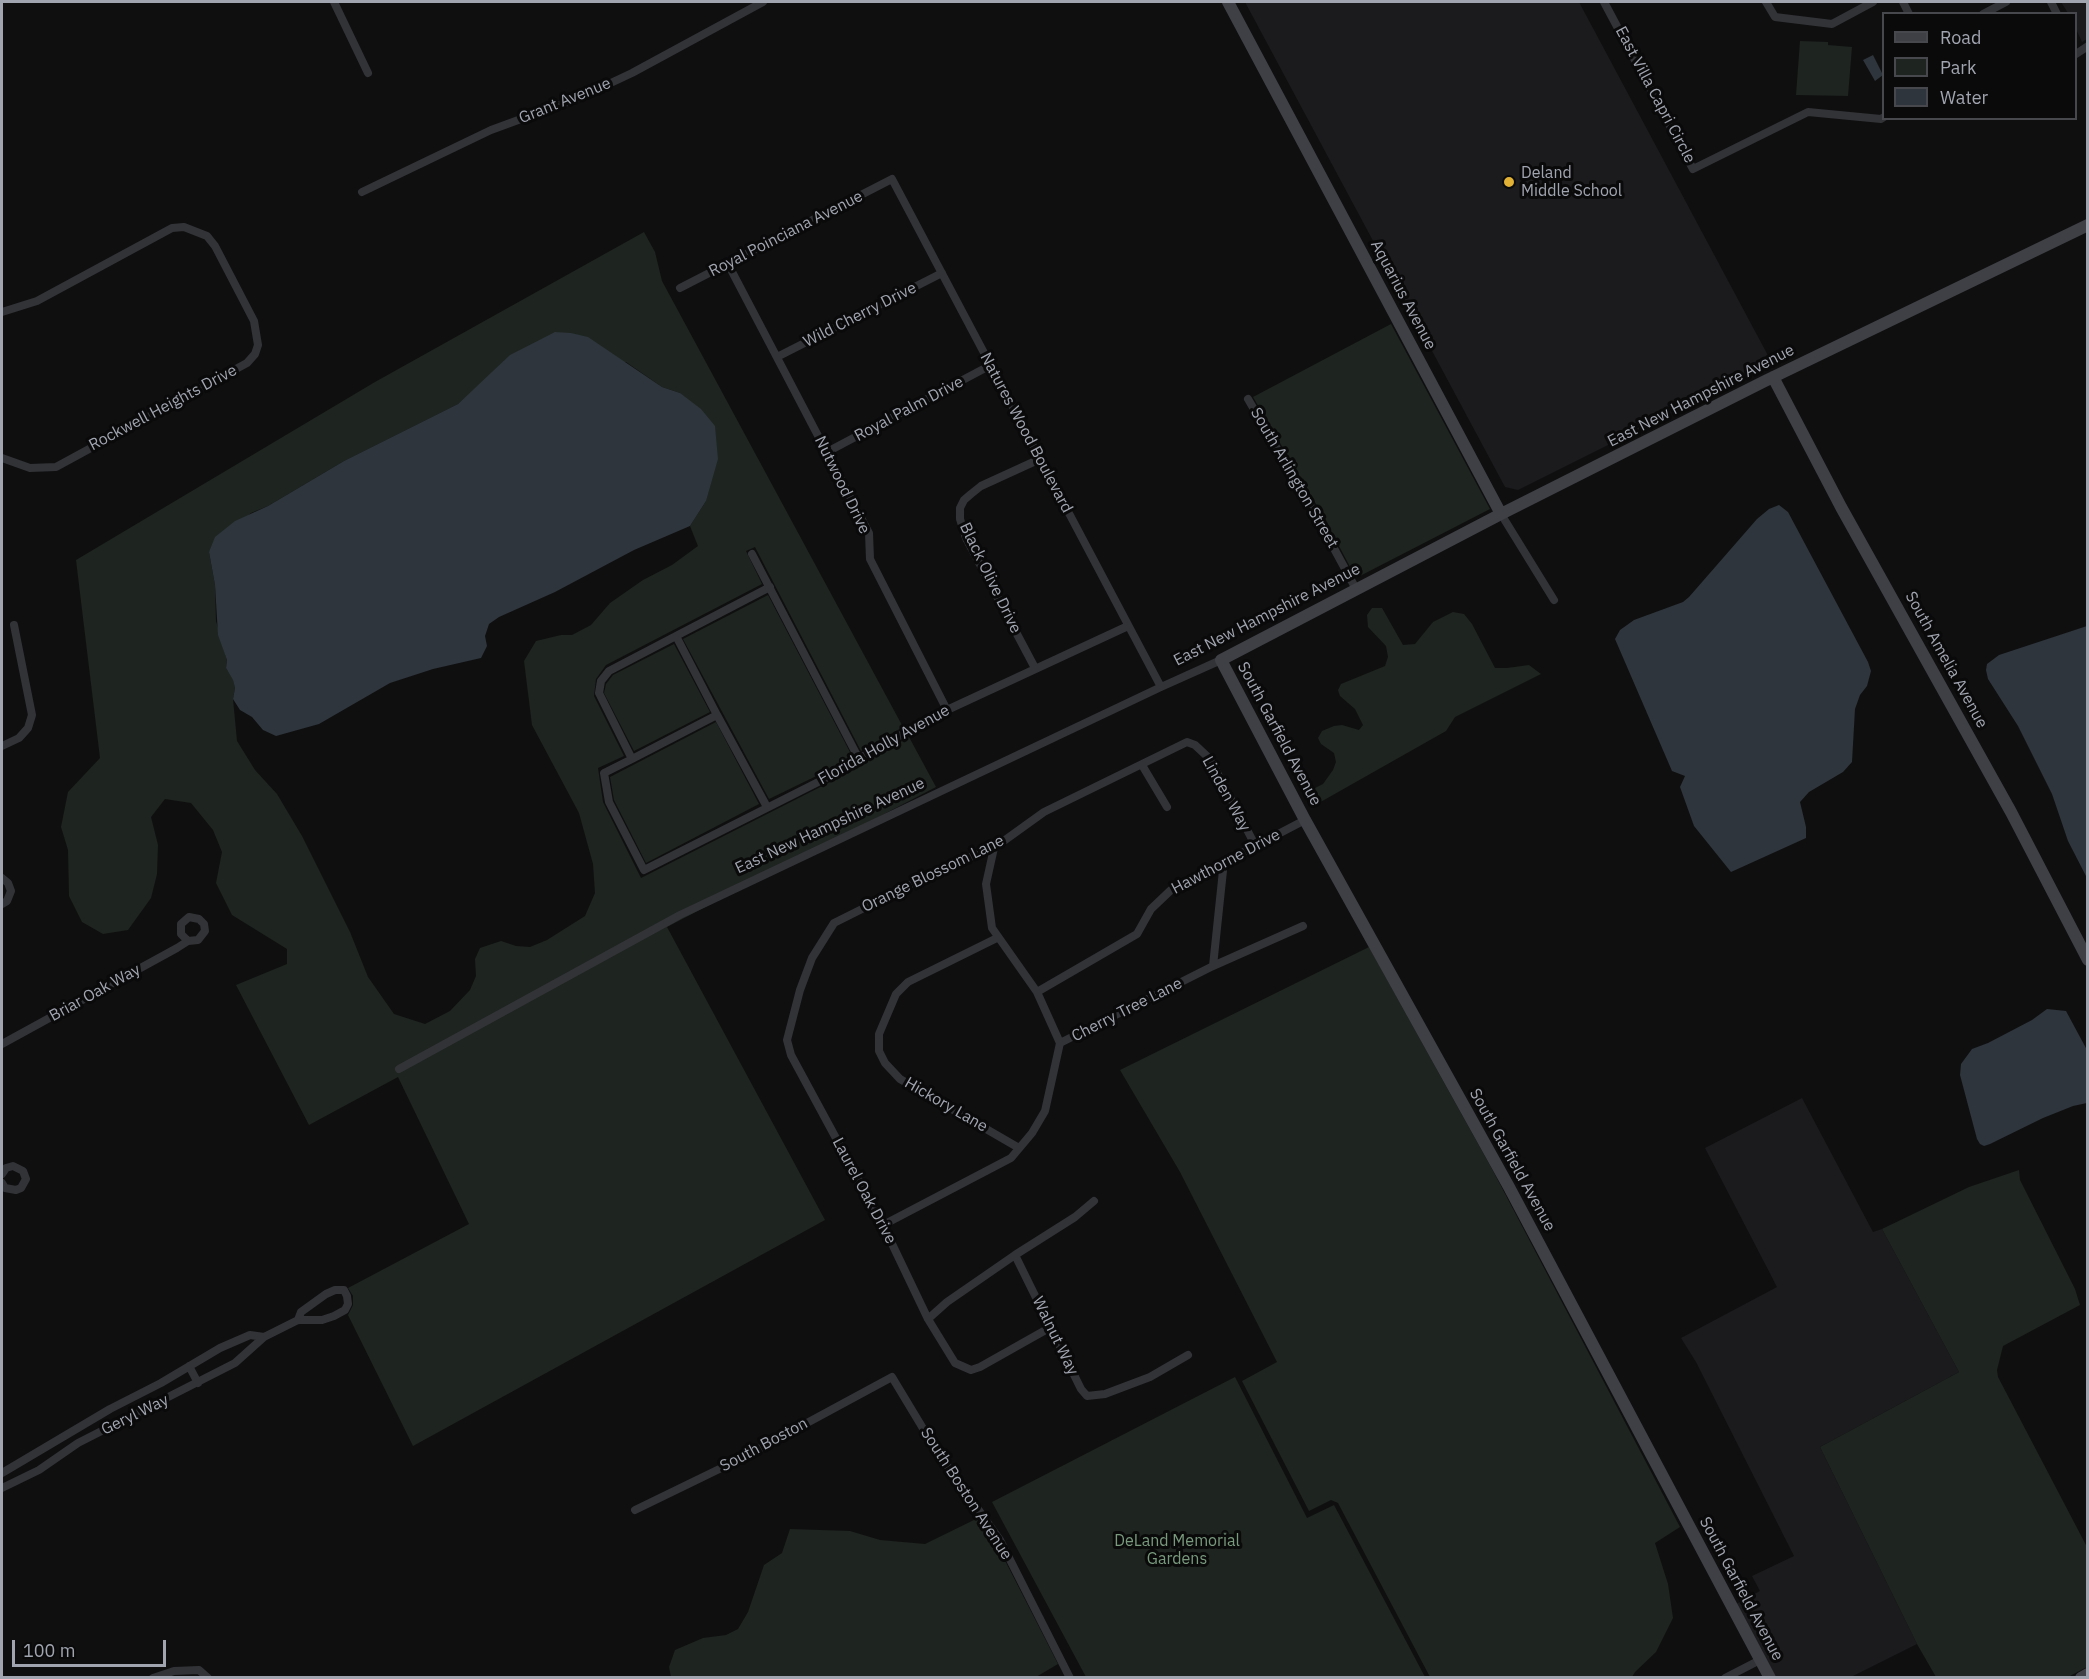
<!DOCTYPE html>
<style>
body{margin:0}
#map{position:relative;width:2089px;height:1679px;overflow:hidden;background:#0f0f10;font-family:"IBM Plex Sans",sans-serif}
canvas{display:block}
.frame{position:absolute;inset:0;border:3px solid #a1a5b0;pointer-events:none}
.legend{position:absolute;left:1882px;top:12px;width:195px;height:108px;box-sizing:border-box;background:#0a0a0b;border:2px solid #46484d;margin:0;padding:8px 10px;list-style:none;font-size:18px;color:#a1a5b0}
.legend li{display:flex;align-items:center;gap:12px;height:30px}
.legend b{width:30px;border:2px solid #46484d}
.scale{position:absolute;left:12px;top:1640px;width:154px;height:27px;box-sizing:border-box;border:3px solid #a1a5b0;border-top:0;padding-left:8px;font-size:18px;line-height:21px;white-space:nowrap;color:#a1a5b0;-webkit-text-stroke:4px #0a0a0b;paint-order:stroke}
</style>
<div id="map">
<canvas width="2089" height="1679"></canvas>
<div class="frame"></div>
<ul class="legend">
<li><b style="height:8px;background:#3f4045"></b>Road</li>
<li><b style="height:16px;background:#1e241f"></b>Park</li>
<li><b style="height:16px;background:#2e353c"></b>Water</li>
</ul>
<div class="scale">100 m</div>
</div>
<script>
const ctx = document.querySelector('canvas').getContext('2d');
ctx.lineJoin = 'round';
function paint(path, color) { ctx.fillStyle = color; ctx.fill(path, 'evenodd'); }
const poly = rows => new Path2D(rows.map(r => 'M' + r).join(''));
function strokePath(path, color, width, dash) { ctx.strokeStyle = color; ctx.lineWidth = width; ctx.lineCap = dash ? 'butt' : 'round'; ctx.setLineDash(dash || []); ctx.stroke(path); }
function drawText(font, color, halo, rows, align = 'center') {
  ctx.font = font + ' "IBM Plex Sans",sans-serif'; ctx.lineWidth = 6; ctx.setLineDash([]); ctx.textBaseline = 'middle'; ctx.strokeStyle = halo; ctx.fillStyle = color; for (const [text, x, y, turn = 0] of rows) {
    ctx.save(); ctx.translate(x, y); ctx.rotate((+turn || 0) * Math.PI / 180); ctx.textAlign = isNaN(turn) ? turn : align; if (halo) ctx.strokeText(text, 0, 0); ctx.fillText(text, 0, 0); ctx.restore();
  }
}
paint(poly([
 [1245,2,1579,2,1772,363,1518,490,1505,487],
 [2061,2,2087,2,2087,39,2082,42,2076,29,2076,14,2068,13],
 [1802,1098,1873,1232,1882,1229,1959,1372,1820,1447,1917,1644,1851,1677,1776,1677,1736,1604,1760,1591,1752,1576,1794,1556,1696,1362,1681,1338,1777,1287,1705,1148]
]), '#1b1b1d');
paint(poly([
 [1800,41,1828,42,1828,45,1852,47,1848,96,1796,95],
 [644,232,655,252,662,281,903,727,861,751,755,547,746,551,762,584,606,665,596,679,594,696,624,756,598,768,603,802,641,878,842,776,909,737,936,787,667,927,825,1220,413,1446,348,1315,353,1305,353,1296,348,1288,469,1224,398,1077,309,1125,236,985,287,964,287,949,232,915,216,883,222,852,213,830,191,803,165,799,151,817,158,845,157,874,151,898,128,930,103,934,82,922,69,896,68,850,61,827,68,792,100,758,76,560,375,382],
 [626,362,662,387,680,393,706,501,690,526,698,546,672,565,643,580,610,603,591,625,572,635,561,635,536,641,524,661,532,725,579,813,593,864,595,893,585,916,547,940,530,947,516,946,501,941,480,948,475,959,476,976,470,990,450,1011,425,1024,394,1014,368,977,350,932,302,836,277,794,255,770,237,741,233,699,235,688,233,679,226,668,227,660,216,621,215,585,209,552,251,513,268,506,344,461,458,404,479,385],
 [1391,324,1490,509,1356,578,1323,516,1253,397],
 [768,595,852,756,837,766,769,799,683,639],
 [1372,608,1382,608,1403,645,1415,644,1433,622,1453,612,1464,614,1472,624,1495,668,1507,668,1529,665,1541,674,1455,717,1446,731,1317,804,1309,799,1307,792,1323,784,1333,770,1336,762,1334,753,1321,744,1318,738,1322,731,1334,726,1342,725,1359,730,1363,725,1355,709,1340,696,1338,690,1341,684,1385,666,1388,657,1386,646,1368,627,1367,615],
 [674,644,710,712,634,751,604,693,606,684,613,675],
 [716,722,759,804,646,863,614,800,610,777],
 [1369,947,1492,1169,1680,1527,1655,1543,1668,1584,1673,1618,1656,1652,1635,1672,1632,1677,1430,1677,1338,1503,1331,1500,1309,1511,1242,1381,1277,1362,1180,1172,1120,1070],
 [2019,1170,2020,1180,2075,1289,2080,1305,2003,1346,1997,1370,1998,1377,2087,1547,2087,1667,2068,1677,1936,1677,1917,1644,1820,1447,1959,1372,1882,1229,1969,1187],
 [1235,1377,1307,1518,1334,1505,1425,1677,1086,1677,992,1502],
 [978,1518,996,1543,1058,1664,1036,1677,671,1677,669,1667,675,1650,703,1638,726,1635,738,1629,748,1612,764,1565,782,1553,790,1529,850,1531,880,1540,925,1544]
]), '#1e241f');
paint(poly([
 [1873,55,1883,75,1875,81,1863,60],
 [555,332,571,333,588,337,662,387,680,393,701,409,715,426,718,459,706,501,690,526,634,550,555,592,499,617,489,624,485,636,487,646,481,658,433,669,390,683,319,724,276,736,263,730,252,717,240,710,233,699,235,688,233,680,226,668,227,660,218,635,215,585,209,552,215,537,235,521,268,506,344,461,458,404,510,355],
 [1779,505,1788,512,1868,662,1871,671,1867,686,1860,695,1855,709,1852,762,1843,772,1809,792,1800,802,1806,827,1806,838,1731,872,1694,826,1680,787,1685,776,1672,771,1615,639,1620,630,1634,620,1683,602,1689,597,1757,519,1769,509],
 [2087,626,2088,626,2087,878,2068,841,2052,794,2018,726,1988,679,1986,670,1987,664,1999,655],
 [2047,1009,2066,1011,2087,1050,2087,1103,2073,1106,2043,1118,1990,1144,1984,1146,1980,1144,1977,1139,1960,1075,1961,1064,1972,1049,1988,1043,2032,1020]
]), '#2e353c');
strokePath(poly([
 [334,2,368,73],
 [1604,2,1693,169,1808,112,1881,119,1884,117],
 [1766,2,1775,17,1832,24,1873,2],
 [1903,2,1909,14],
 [2051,2,2057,14],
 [1983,14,2006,2],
 [2076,54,2088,46],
 [362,192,491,130,581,97,632,73,763,2],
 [728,264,869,533,870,559,947,710],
 [680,288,892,179,1161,687],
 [2,312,37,301,172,228,184,227,207,236,215,246,254,321,258,345,255,354,247,363,56,467,30,468,2,458],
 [777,357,942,273],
 [1248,399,1318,519,1356,589],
 [827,452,991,365],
 [1501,514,1554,600],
 [752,554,859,759],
 [676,636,717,715,632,759,599,693,601,681,609,671,676,636,770,587],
 [1035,668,966,538,960,519,960,508,964,500,971,494,981,486,1040,459],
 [717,715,767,807],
 [2,746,19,738,28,728,32,715,14,625],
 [632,759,604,773,609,802,644,870,840,771,872,751,947,710,1128,626],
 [1142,765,1167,807],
 [994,848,986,884,992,928,1037,992,1060,1043],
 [2,878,8,883,11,891,7,901,2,904],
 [997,938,908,982,896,994,879,1034,879,1051,885,1063,900,1079,1019,1148],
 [1213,966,1303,926],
 [1037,992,1137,934,1151,909,1171,890,1305,820],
 [2,1044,177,948,188,941,198,940,205,931,204,924,199,919,189,917,181,924,181,934,188,941],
 [399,1069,680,915,1161,687,1221,660],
 [2,1174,6,1168,13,1166,23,1171,26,1179,21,1188,16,1190,5,1188,2,1183],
 [1094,1201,1075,1217,1015,1255,1081,1389,1087,1396,1105,1394,1150,1377,1188,1355],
 [883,1225,1011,1158,1032,1133,1045,1111,1060,1043,1213,966,1224,861],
 [928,1319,947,1302,1015,1255],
 [1051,1327,980,1367,971,1370,955,1363,928,1319,883,1225,791,1055,787,1040,800,990,812,958,834,923,952,864,994,848,1044,812,1187,742,1195,745,1210,759,1255,845],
 [189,1366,198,1383],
 [2,1473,110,1409,161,1383,220,1348,250,1335,264,1337],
 [2,1488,39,1470,78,1443,235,1363,264,1337,298,1320,322,1320,334,1316,345,1310,348,1304,347,1296,344,1290,335,1290,326,1294,301,1312,298,1320],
 [635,1510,744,1457,892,1377,936,1450,1000,1540,1070,1678],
 [153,1678,174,1671,199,1670,208,1678],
 [1725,1678,1760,1660]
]), '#323337', 8);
strokePath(poly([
 [1228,2,1501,514],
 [1773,377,1841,507,2011,812,2088,960],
 [1770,1678,1509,1187,1305,820,1221,660,1501,514,1765,381,2088,225],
 [2081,1678,2088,1674]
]), '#3f4045', 12);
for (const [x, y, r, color] of [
 [1509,182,6,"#e1b136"]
]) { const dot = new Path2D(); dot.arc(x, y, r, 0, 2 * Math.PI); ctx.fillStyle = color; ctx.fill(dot); strokePath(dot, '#0a0a0b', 2); }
drawText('16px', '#a1a5b0', '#0a0a0b', [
 ["East Villa Capri Circle",1655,95,62],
 ["Grant Avenue",565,101,-22],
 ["Royal Poinciana Avenue",786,234,-27],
 ["Aquarius Avenue",1403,295,62],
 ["Wild Cherry Drive",860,315,-27],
 ["East New Hampshire Avenue",1701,396,-27],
 ["Rockwell Heights Drive",163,408,-28],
 ["Royal Palm Drive",909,409,-28],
 ["Natures Wood Boulevard",1026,433,62],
 ["South Arlington Street",1294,478,60],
 ["Nutwood Drive",842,485,64],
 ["Black Olive Drive",990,578,64],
 ["East New Hampshire Avenue",1267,615,-27],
 ["South Amelia Avenue",1946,660,61],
 ["South Garfield Avenue",1279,734,62],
 ["Florida Holly Avenue",884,745,-29],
 ["Linden Way",1226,794,61],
 ["East New Hampshire Avenue",830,826,-25],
 ["Hawthorne Drive",1226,862,-28],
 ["Orange Blossom Lane",933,874,-26],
 ["Briar Oak Way",95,993,-29],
 ["Cherry Tree Lane",1127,1010,-27],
 ["Hickory Lane",946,1105,30],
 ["South Garfield Avenue",1512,1160,61],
 ["Laurel Oak Drive",864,1191,62],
 ["Walnut Way",1055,1336,64],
 ["Geryl Way",135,1415,-26],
 ["South Boston",764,1445,-28],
 ["South Boston Avenue",966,1494,57],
 ["South Garfield Avenue",1741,1589,62]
]);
drawText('16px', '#a1a5b0', '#0a0a0b', [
 ["Deland",1521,173],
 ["Middle School",1521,191]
], 'left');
drawText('16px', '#799a7d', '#0a0a0b', [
 ["DeLand Memorial",1177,1541],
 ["Gardens",1177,1559]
]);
</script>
